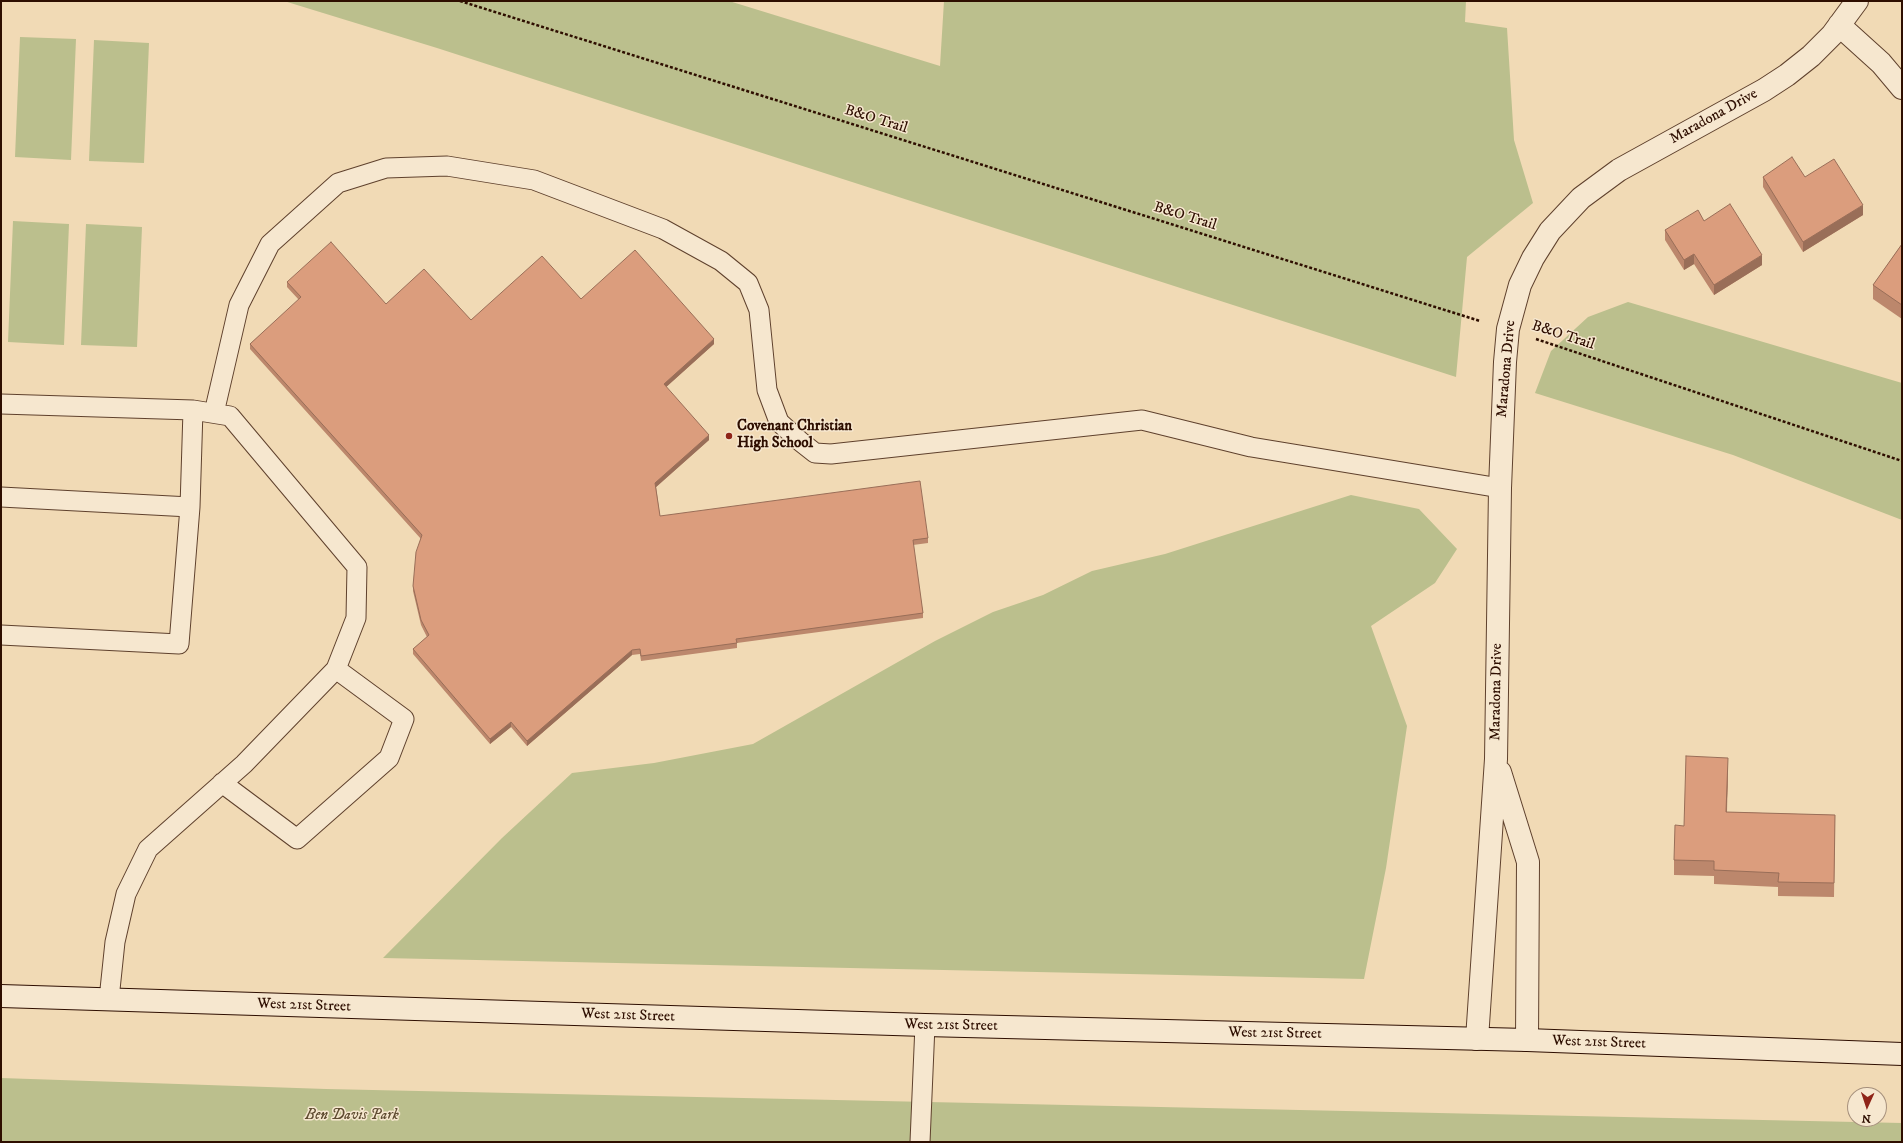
<!DOCTYPE html>
<style>
body{margin:0}
#map{position:relative;width:1903px;height:1143px;overflow:hidden;background:#f1dab5;font-family:"IM FELL DW Pica",serif}
canvas{display:block}
.frame{position:absolute;inset:0;border:2px solid #2e0e00;pointer-events:none}
.north{position:absolute;left:1847px;top:1087px;width:40px;height:40px;box-sizing:border-box;background:#f6e7cf;border:1px solid #a6907c;border-radius:50%;rotate:183deg;font-size:11px;font-weight:700;line-height:16px;text-align:center;color:#2e0e00}
.north::after{content:'';display:block;margin:auto;width:14px;height:18px;background:#8f2418;clip-path:polygon(50% 0,100% 100%,50% 72%,0 100%)}
</style>
<div id="map">
<canvas width="1903" height="1143"></canvas>
<div class="frame"></div>
<div class="north">N</div>
</div>
<script>
const ctx = document.querySelector('canvas').getContext('2d');
ctx.lineJoin = 'round';
function paint(path, color) { ctx.fillStyle = color; ctx.fill(path, 'evenodd'); }
const poly = rows => new Path2D(rows.map(r => 'M' + r).join(''));
function strokePath(path, color, width, dash) { ctx.strokeStyle = color; ctx.lineWidth = width; ctx.lineCap = dash ? 'butt' : 'round'; ctx.setLineDash(dash || []); ctx.stroke(path); }
function drawText(font, color, halo, rows, align = 'center') {
  ctx.font = font + ' "IM FELL DW Pica",serif'; ctx.lineWidth = 3; ctx.setLineDash([]); ctx.textBaseline = 'middle'; ctx.strokeStyle = halo; ctx.fillStyle = color; for (const [text, x, y, turn = 0] of rows) {
    ctx.save(); ctx.translate(x, y); ctx.rotate((+turn || 0) * Math.PI / 180); ctx.textAlign = isNaN(turn) ? turn : align; if (halo) ctx.strokeText(text, 0, 0); ctx.fillText(text, 0, 0); ctx.restore();
  }
}
paint(poly([
 [284,1,729,1,940,66,944,1,1466,1,1465,22,1507,28,1514,140,1533,203,1467,257,1456,377,437,48],
 [20,37,76,39,71,160,15,157],
 [94,40,149,43,144,163,89,161],
 [13,221,69,224,64,345,8,342],
 [86,224,142,227,137,347,81,345],
 [1628,302,1902,383,1902,520,1733,455,1535,393,1551,351,1588,317],
 [1351,495,1419,509,1457,549,1435,583,1371,626,1407,726,1386,868,1364,979,383,958,502,838,572,773,654,763,753,744,935,641,993,612,1043,595,1092,571,1165,554],
 [1,1078,326,1089,1902,1123,1902,1142,1,1142]
]), '#bbbf8d');
const lane = poly([
 [1,404,193,410,230,416,357,567,356,618,336,669,244,764,148,849,126,894,115,942,109,999],
 [214,413,239,305,270,244,338,183,386,168,447,166,534,180,663,229,721,261,748,283,759,310,767,390,779,422,801,442,815,453,831,454,1142,420,1251,447,1500,488],
 [1,497,190,507],
 [1,635,179,644,190,507,193,410],
 [222,783,297,839,389,758,404,719,336,669],
 [920,1142,925,1025]
]);
const street = poly([
 [1839,25,1881,63,1902,88],
 [1500,772,1528,862,1527,1040],
 [1477,1039,1496,759,1500,488,1505,362,1508,329,1520,285,1533,258,1550,231,1581,198,1619,170,1764,90,1787,75,1811,56,1832,35,1857,1]
]);
const secondary = poly([
 [1,996,925,1025,1527,1040,1902,1054]
]);
strokePath(lane, '#5f412d', 21);
strokePath(street, '#5f412d', 24);
strokePath(secondary, '#2e0e00', 24);
strokePath(poly([
 [460,1,1480,321],
 [1536,339,1902,461]
]), '#2e0e00', 2.5, [3, 2]);
strokePath(lane, '#f6e7cf', 19);
strokePath(street, '#f6e7cf', 22);
strokePath(secondary, '#f6e7cf', 22);
paint(poly([
 [1763,177,1805,177,1863,215,1803,252,1763,187],
 [1704,221,1762,265,1714,295,1694,264,1684,270,1665,240,1665,230],
 [1902,244,1902,319,1873,299,1873,285],
 [287,282,386,304,471,320,581,299,714,344,666,387,709,440,656,487,660,516,928,538,928,543,913,545,923,613,923,618,737,643,737,648,641,661,640,654,632,655,527,746,511,727,490,744,413,654,413,649,427,637,421,625,413,591,413,586,421,539,250,349,250,344,299,300,287,287],
 [1728,772,1727,812,1835,815,1834,897,1778,896,1778,887,1714,884,1714,876,1674,875,1674,860]
]), '#bc876c');
paint(poly([
 [1863,205,1863,215,1803,252,1803,242],
 [1694,254,1694,264,1684,270,1684,260],
 [1762,255,1762,265,1714,295,1714,285],
 [714,339,714,344,664,389,664,384],
 [709,435,709,440,655,488,655,483],
 [632,650,632,655,527,746,527,741],
 [511,722,511,727,490,744,490,739],
 [1728,758,1728,772,1726,826,1726,812]
]), '#996e58');
const building = poly([
 [1792,157,1805,177,1834,159,1863,205,1803,242,1763,177,1792,157],
 [1730,204,1762,255,1714,285,1694,254,1684,260,1665,230,1698,210,1704,221,1730,204],
 [331,242,386,304,424,269,471,320,542,256,581,299,635,250,714,339,664,384,709,435,655,483,660,516,920,481,928,538,913,540,923,613,736,639,737,643,641,656,640,649,632,650,527,741,511,722,490,739,413,649,429,635,421,620,413,586,416,552,422,535,250,344,301,297,287,282,331,242],
 [1902,244,1902,305,1873,285,1902,244],
 [1686,756,1728,758,1726,812,1835,815,1834,883,1778,882,1779,873,1714,870,1714,861,1674,860,1675,825,1684,826,1686,756]
]);
paint(building, '#db9d7d');
strokePath(building, '#996e58', 1);
for (const [x, y, r, color] of [
 [729,436,4,"#8f2418"]
]) { const dot = new Path2D(); dot.arc(x, y, r, 0, 2 * Math.PI); ctx.fillStyle = color; ctx.fill(dot); strokePath(dot, '#f6e7cf', 1.5); }
drawText('15px', '#2e0e00', '#f6e7cf', [
 ["Maradona Drive",1714,117,-29],
 ["B&O Trail",876,120,17],
 ["B&O Trail",1185,217,17],
 ["B&O Trail",1563,336,18],
 ["Maradona Drive",1507,369,-85],
 ["Maradona Drive",1497,692,-89],
 ["West 21st Street",304,1006,2],
 ["West 21st Street",628,1016,2],
 ["West 21st Street",951,1026,1],
 ["West 21st Street",1275,1034,1],
 ["West 21st Street",1599,1043,2]
]);
drawText('bold 15px', '#2e0e00', '#f6e7cf', [
 ["Covenant Christian",737,427],
 ["High School",737,444]
], 'left');
drawText('italic 15px', '#5f4c31', '#f6e7cf', [
 ["Ben Davis Park",352,1116]
]);
</script>
